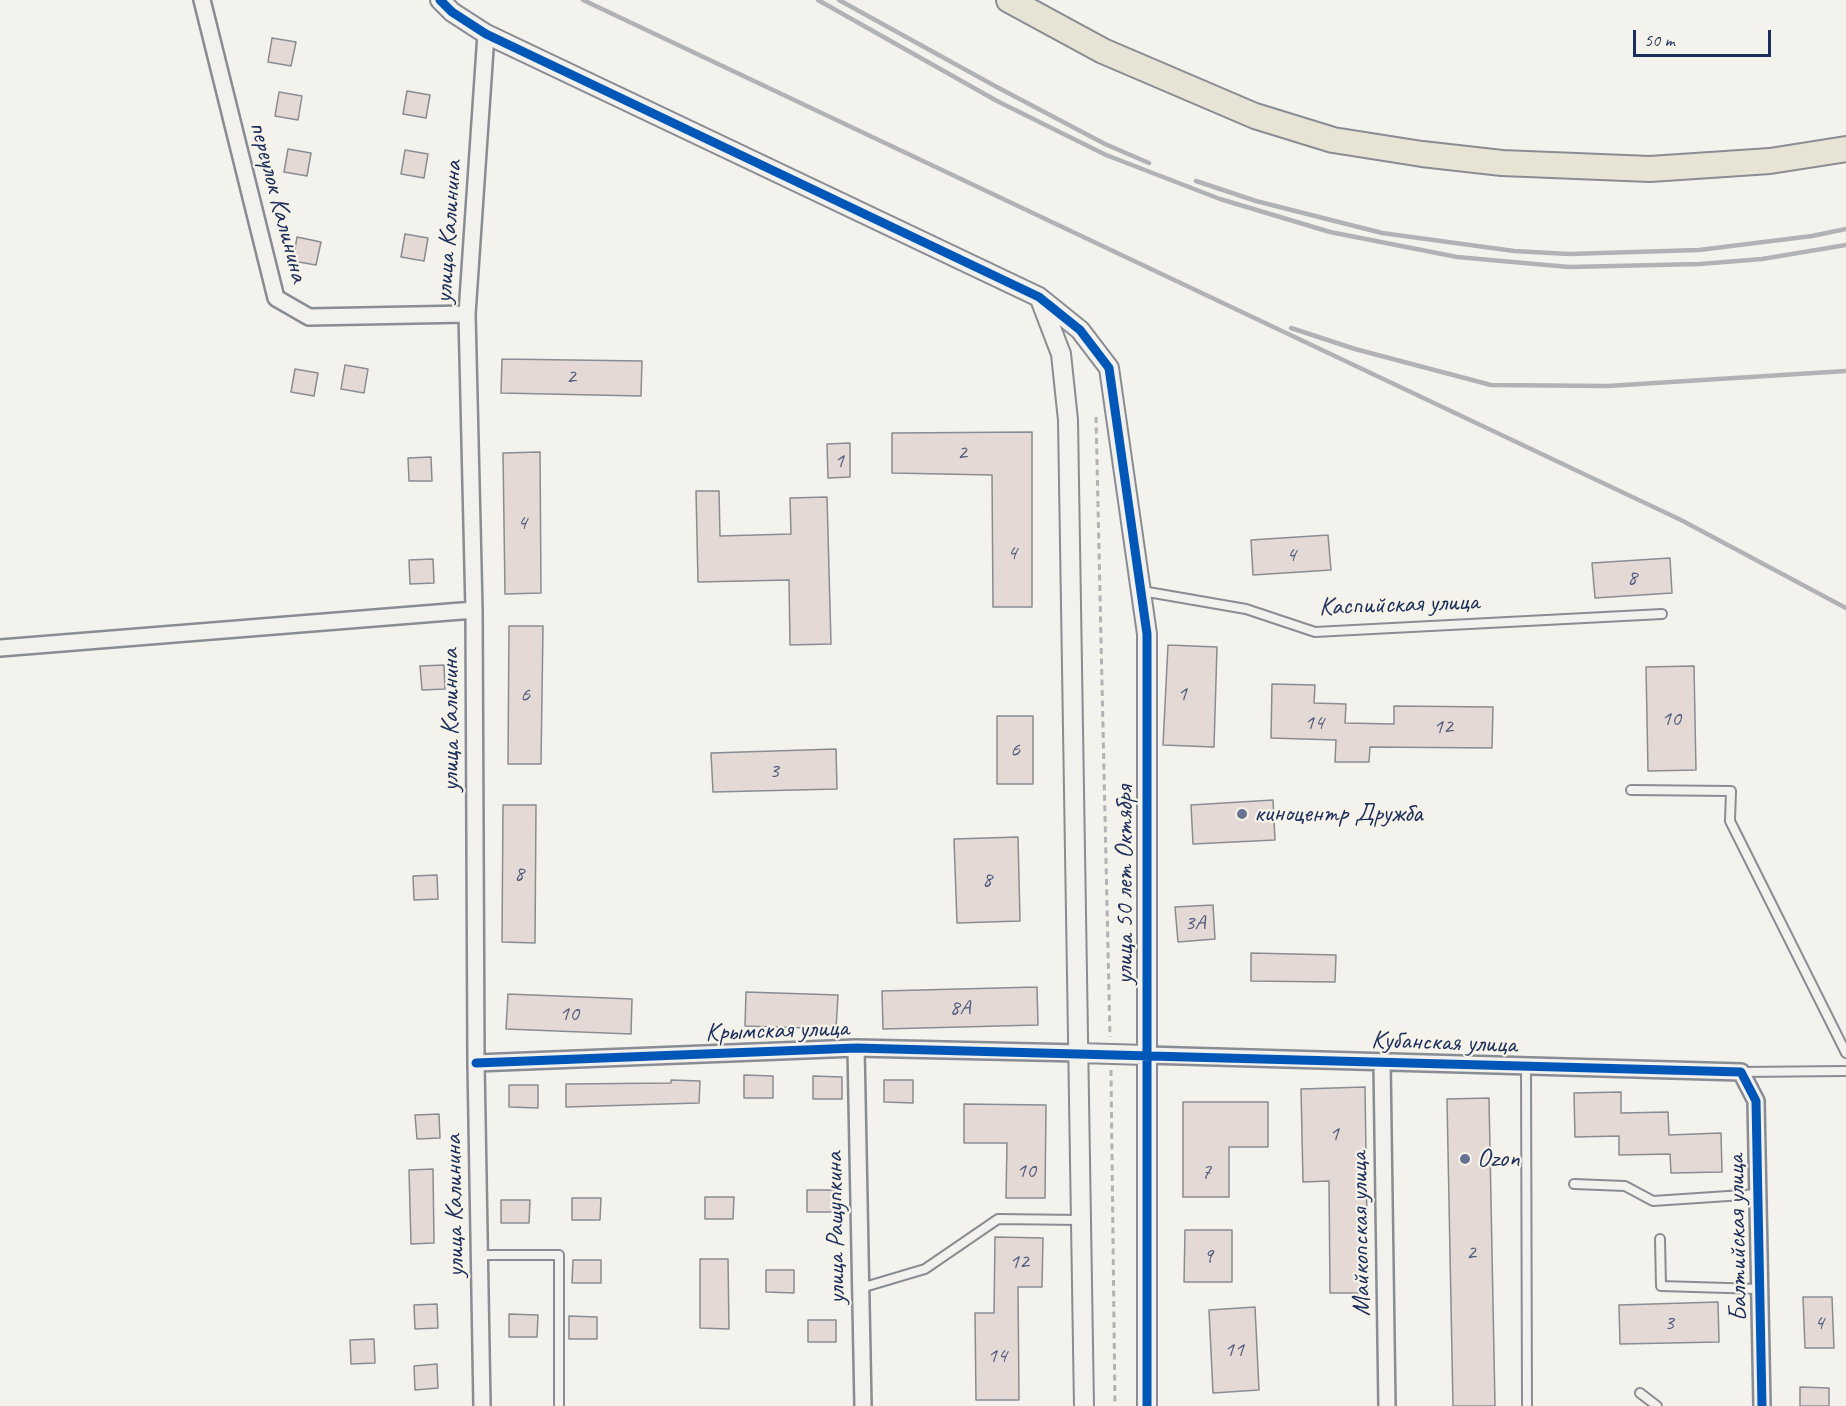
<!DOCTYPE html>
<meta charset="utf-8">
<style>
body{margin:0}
#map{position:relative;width:1846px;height:1406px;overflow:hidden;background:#f4f2ec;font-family:Caveat,sans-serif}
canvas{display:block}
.scale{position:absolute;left:1633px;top:30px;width:138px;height:27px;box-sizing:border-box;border:3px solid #1b2f5e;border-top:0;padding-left:8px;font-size:18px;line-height:21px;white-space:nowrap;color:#1b2f5e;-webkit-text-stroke:4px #f7f3e8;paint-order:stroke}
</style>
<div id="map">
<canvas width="1846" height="1406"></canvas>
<div class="scale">50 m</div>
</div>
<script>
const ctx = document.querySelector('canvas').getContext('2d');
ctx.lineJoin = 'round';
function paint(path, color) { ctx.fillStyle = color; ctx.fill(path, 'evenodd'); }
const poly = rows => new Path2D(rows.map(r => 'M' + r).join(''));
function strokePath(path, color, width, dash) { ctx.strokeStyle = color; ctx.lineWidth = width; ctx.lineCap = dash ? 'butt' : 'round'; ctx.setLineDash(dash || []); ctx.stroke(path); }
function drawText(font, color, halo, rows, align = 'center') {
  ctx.font = font + ' Caveat,sans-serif'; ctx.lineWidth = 4.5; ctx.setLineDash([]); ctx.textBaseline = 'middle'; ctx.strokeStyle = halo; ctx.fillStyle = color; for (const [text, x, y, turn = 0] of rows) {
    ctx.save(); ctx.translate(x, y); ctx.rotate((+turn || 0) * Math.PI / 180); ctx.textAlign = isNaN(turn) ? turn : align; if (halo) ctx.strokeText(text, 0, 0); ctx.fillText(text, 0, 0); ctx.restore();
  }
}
const building = poly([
 [272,38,296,42,291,66,268,62,272,38],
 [407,91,430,95,426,118,403,114,407,91],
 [279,92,302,96,298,120,275,116,279,92],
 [288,149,311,153,307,176,284,172,288,149],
 [405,150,428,154,424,178,401,174,405,150],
 [405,234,428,238,424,261,401,257,405,234],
 [297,237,321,242,316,265,293,261,297,237],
 [502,359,642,361,641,396,501,393,502,359],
 [345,365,368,369,364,393,341,389,345,365],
 [295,369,318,373,314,396,291,392,295,369],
 [1032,432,1032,607,993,607,992,475,892,473,892,433,1032,432],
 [850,443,850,477,828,478,827,444,850,443],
 [540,452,541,593,505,594,503,453,540,452],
 [431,457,432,481,409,481,408,458,431,457],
 [696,491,719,491,720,536,791,534,790,498,827,497,831,644,790,645,789,580,698,582,696,491],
 [1328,535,1331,570,1253,575,1251,540,1328,535],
 [1670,558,1672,593,1595,598,1592,563,1670,558],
 [433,559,434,583,410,584,409,560,433,559],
 [509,626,543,626,541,764,508,764,509,626],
 [1168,645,1217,647,1214,747,1163,745,1168,645],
 [444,665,445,689,422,690,420,666,444,665],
 [1694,666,1696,770,1648,771,1646,667,1694,666],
 [1272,684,1315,685,1314,703,1346,704,1345,723,1394,724,1394,706,1493,707,1492,748,1370,747,1369,762,1335,762,1336,740,1271,738,1272,684],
 [997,716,1033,716,1033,784,997,784,997,716],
 [836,749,837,789,713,792,711,753,836,749],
 [1273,800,1275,840,1193,844,1191,805,1273,800],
 [503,805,536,805,535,943,502,942,503,805],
 [1018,837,1020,921,957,923,954,839,1018,837],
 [437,875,438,899,414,900,413,876,437,875],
 [1213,905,1215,939,1178,942,1175,907,1213,905],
 [1251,953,1336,955,1335,982,1251,981,1251,953],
 [1037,987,1038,1025,883,1029,882,991,1037,987],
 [746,992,838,995,836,1029,745,1026,746,992],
 [508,994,632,999,631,1034,506,1029,508,994],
 [744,1075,773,1076,773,1098,744,1098,744,1075],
 [813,1076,842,1077,842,1099,813,1099,813,1076],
 [671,1080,700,1081,699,1103,566,1107,566,1084,671,1083,671,1080],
 [884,1080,913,1080,913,1103,884,1102,884,1080],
 [509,1085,538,1085,538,1108,509,1107,509,1085],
 [1365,1087,1368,1293,1330,1293,1329,1181,1303,1182,1301,1089,1365,1087],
 [1621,1092,1621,1113,1668,1112,1669,1135,1721,1133,1722,1172,1671,1173,1670,1154,1619,1155,1619,1136,1575,1137,1574,1093,1621,1092],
 [1489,1098,1495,1406,1453,1406,1447,1099,1489,1098],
 [1183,1102,1268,1102,1268,1147,1229,1147,1229,1197,1183,1197,1183,1102],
 [964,1104,1046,1105,1045,1198,1006,1198,1007,1143,964,1143,964,1104],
 [439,1114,440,1138,417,1139,415,1115,439,1114],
 [433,1169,434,1243,411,1244,409,1170,433,1169],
 [807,1190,836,1190,835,1212,807,1212,807,1190],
 [705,1197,734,1197,733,1219,705,1219,705,1197],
 [572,1198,601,1198,600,1220,572,1220,572,1198],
 [501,1200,530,1200,529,1223,501,1223,501,1200],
 [1185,1230,1232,1230,1232,1282,1184,1282,1185,1230],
 [995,1237,1043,1238,1042,1287,1018,1287,1019,1400,976,1400,975,1313,994,1313,995,1237],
 [700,1259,728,1259,729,1329,700,1328,700,1259],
 [573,1260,601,1260,601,1283,572,1283,573,1260],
 [766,1270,794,1270,794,1293,766,1292,766,1270],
 [1803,1297,1832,1297,1834,1348,1805,1348,1803,1297],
 [1718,1302,1719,1342,1620,1344,1619,1305,1718,1302],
 [437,1304,438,1328,415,1329,414,1305,437,1304],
 [1255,1307,1259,1390,1213,1393,1209,1310,1255,1307],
 [509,1314,538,1315,537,1337,509,1337,509,1314],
 [569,1316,597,1317,597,1339,569,1339,569,1316],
 [808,1320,836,1320,836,1342,808,1342,808,1320],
 [374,1339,375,1363,351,1364,350,1340,374,1339],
 [437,1364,438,1388,415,1390,414,1366,437,1364],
 [1800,1387,1829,1388,1829,1406,1800,1406,1800,1387]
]);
paint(building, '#e4d9d5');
strokePath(building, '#898c92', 1.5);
const service = poly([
 [1142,591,1246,609,1315,632,1662,614],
 [1631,790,1731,791,1730,821,1846,1053],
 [1526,1066,1527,1406],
 [1741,1072,1846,1071],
 [1574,1184,1625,1186,1653,1201,1758,1194],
 [1660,1239,1661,1286,1760,1289],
 [480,1255,559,1255,559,1406],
 [861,1288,925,1269,998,1219,1081,1220],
 [1640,1393,1657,1406]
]);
const minor = poly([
 [202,0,276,298,309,317,467,314],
 [0,648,474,610],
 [856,1048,863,1406],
 [1146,1055,1741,1072,1756,1101,1762,1406],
 [1382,1062,1387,1406],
 [476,1063,856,1048,1079,1053],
 [482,1406,476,1063,474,610,467,314,486,34]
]);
const tertiary = poly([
 [440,0,452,12,486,34,1039,297,1080,330,1109,368,1147,634,1147,1406],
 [1040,299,1061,354,1068,420,1084,1406],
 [1079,1053,1146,1055]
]);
const primary = poly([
 [1009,0,1103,51,1255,116,1333,140,1422,154,1502,163,1650,169,1770,161,1846,149]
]);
strokePath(service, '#898c92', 12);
strokePath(minor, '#898c92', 20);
strokePath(tertiary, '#898c92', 22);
strokePath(primary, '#898c92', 28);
strokePath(poly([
 [1096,417,1110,1037],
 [1111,1070,1115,1406]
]), '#b1b2b5', 3, [6, 4.5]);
strokePath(service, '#f2f1ed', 8);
strokePath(minor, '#f2f1ed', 15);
strokePath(tertiary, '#f2f1ed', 18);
strokePath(primary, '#e8e4d5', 24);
strokePath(poly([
 [583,0,1681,520,1846,608],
 [818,0,997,101,1106,155,1220,199,1330,232,1457,257,1569,267,1700,264,1762,259,1846,245],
 [839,0,995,86,1105,144,1149,163],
 [1196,181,1256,201,1382,233,1514,251,1569,254,1699,250,1812,236,1846,229],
 [1291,328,1355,349,1491,385,1607,386,1846,371]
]), '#b1b2b5', 4.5);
strokePath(poly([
 [440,0,452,12,486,34,1039,297,1080,330,1109,368,1147,634,1147,1406],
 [476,1063,856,1048,1741,1072,1756,1101,1762,1406]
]), '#0057b8', 9);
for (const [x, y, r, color] of [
 [1242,814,6,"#677390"],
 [1465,1159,6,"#677390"]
]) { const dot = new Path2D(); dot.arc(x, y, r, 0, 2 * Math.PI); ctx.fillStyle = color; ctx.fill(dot); strokePath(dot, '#f7f3e8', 2); }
drawText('22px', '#4f5b7d', null, [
 ["2",571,377],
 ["2",962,453],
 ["1",839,461],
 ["4",522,523],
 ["4",1012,553],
 ["4",1291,555],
 ["8",1632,578],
 ["1",1182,694],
 ["6",525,695],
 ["10",1671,719],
 ["14",1314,723],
 ["12",1443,727],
 ["6",1015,750],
 ["3",774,771],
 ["8",519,874],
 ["8",987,880],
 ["3А",1195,923],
 ["8А",960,1008],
 ["10",569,1014],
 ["1",1334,1134],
 ["10",1026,1171],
 ["7",1206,1172],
 ["2",1471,1253],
 ["9",1208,1256],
 ["12",1019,1262],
 ["3",1669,1323],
 ["4",1819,1323],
 ["11",1234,1350],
 ["14",997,1356]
]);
drawText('26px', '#1b2f5e', '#f7f3e8', [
 ["переулок Калинина",278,202,75],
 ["улица Калинина",449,232,-86],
 ["Каспийская улица",1399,605,-2],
 ["улица Калинина",451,720,-90],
 ["улица 50 лет Октября",1125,885,-90],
 ["Крымская улица",777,1031,-2],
 ["Кубанская улица",1444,1043,2],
 ["улица Калинина",455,1206,-91],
 ["улица Ращупкина",836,1228,-91],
 ["Майкопская улица",1361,1234,-91],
 ["Балтийская улица",1738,1238,-91]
]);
drawText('26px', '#1b2f5e', '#f7f3e8', [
 ["киноцентр Дружба",1254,814],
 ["Ozon",1477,1159]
], 'left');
</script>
